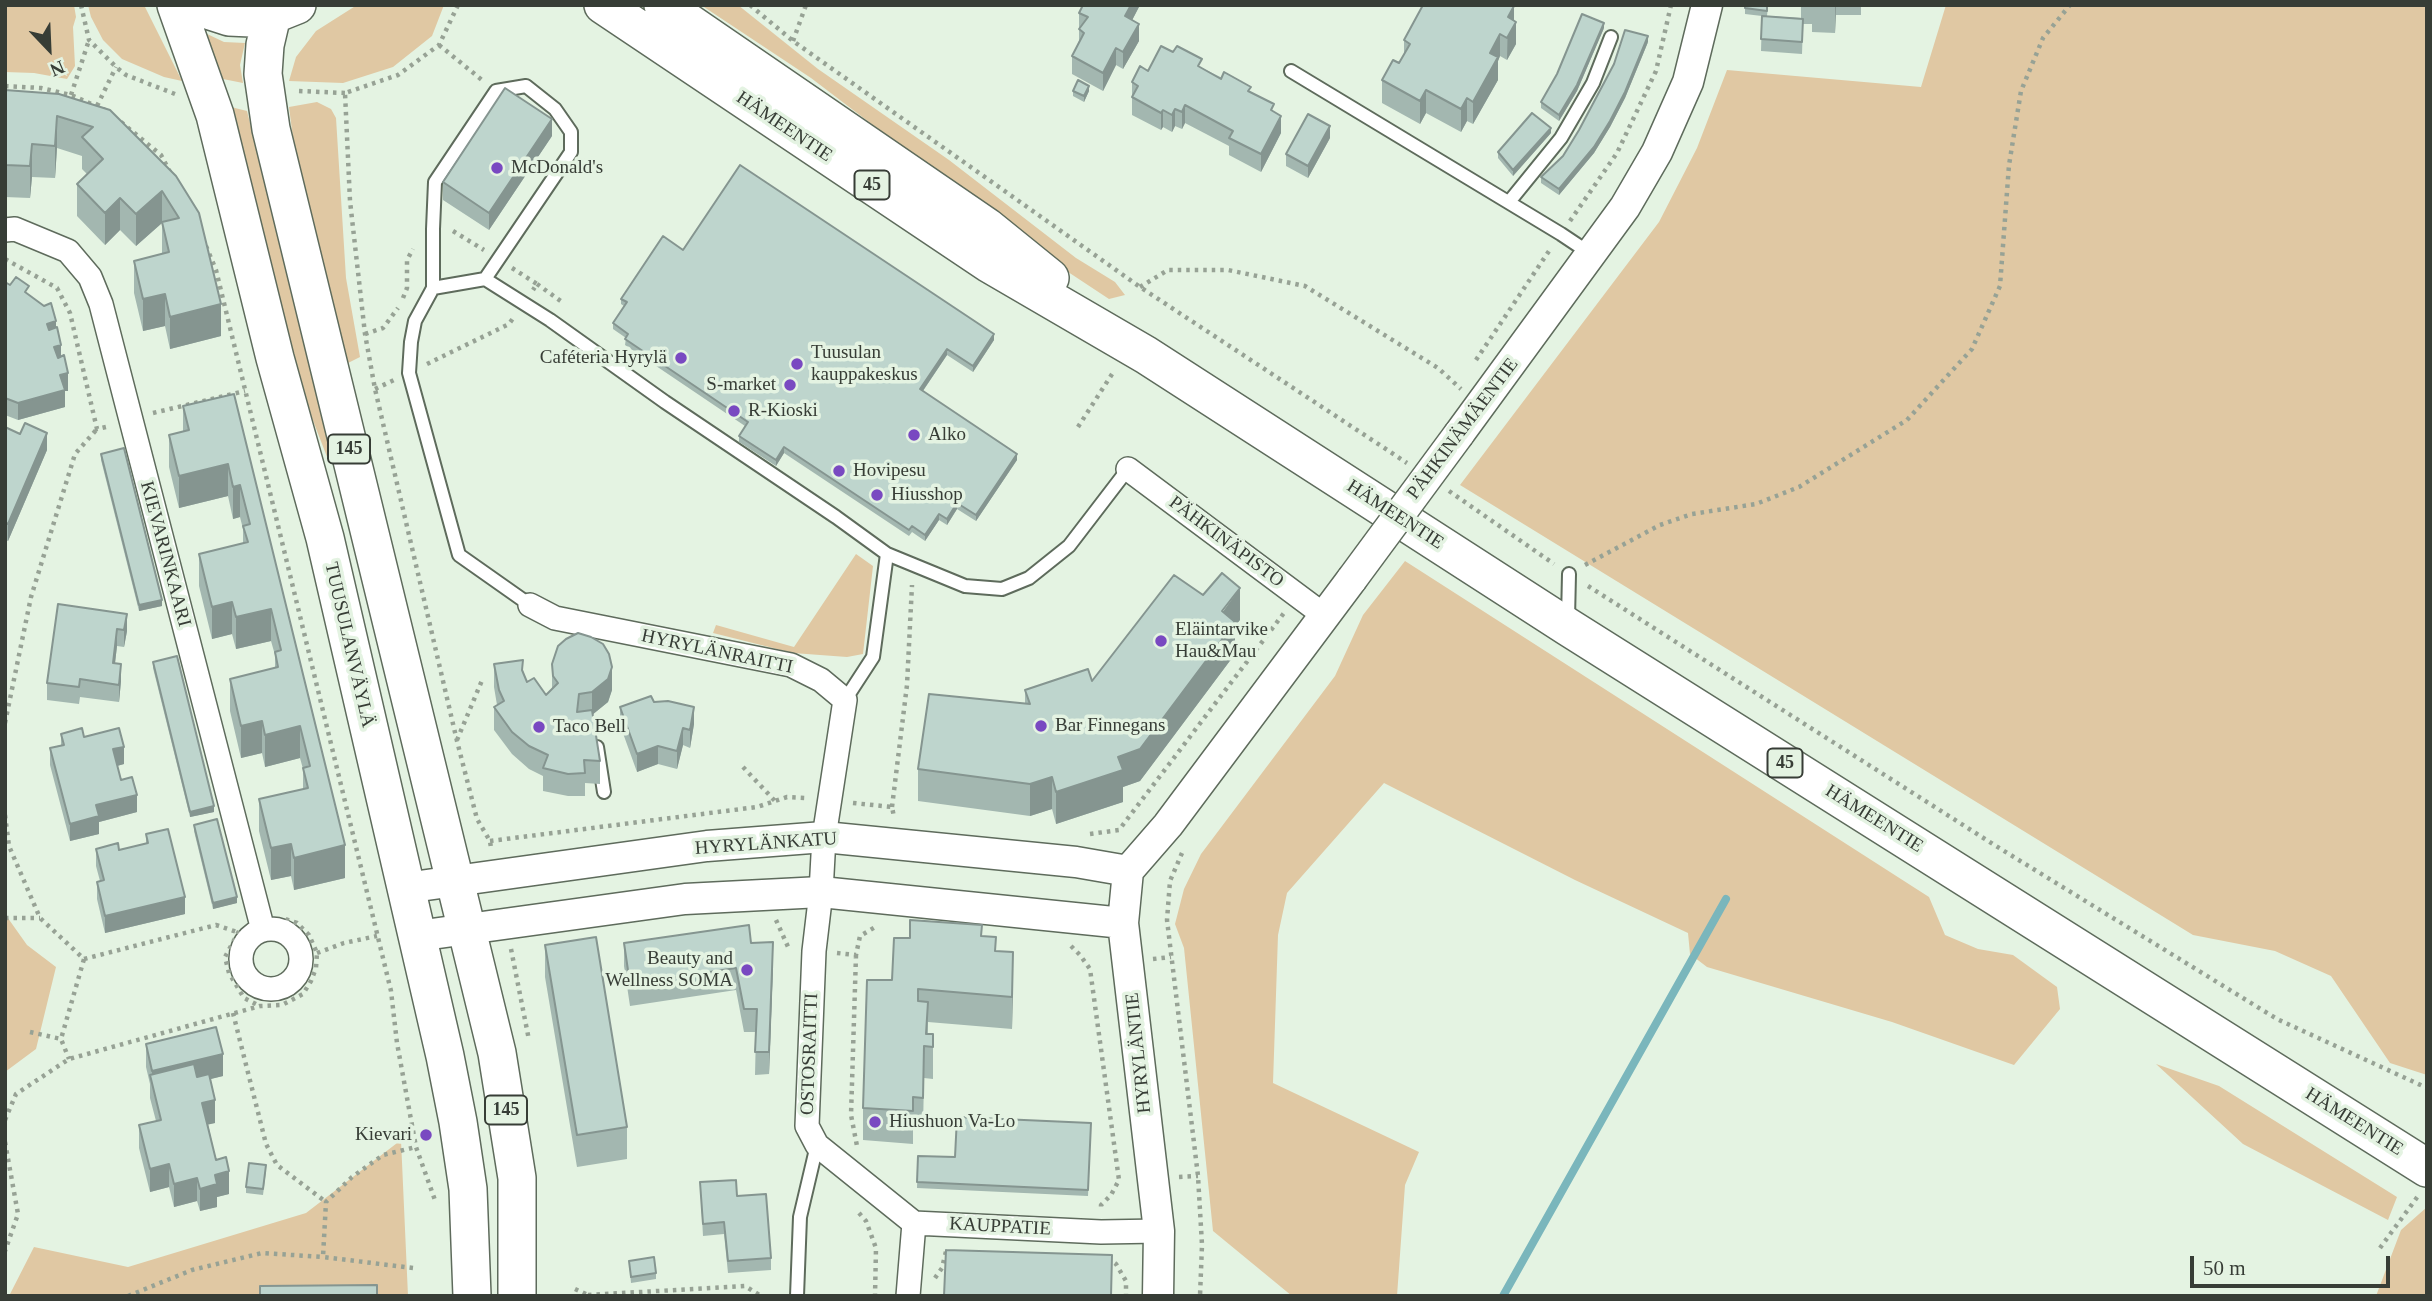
<!DOCTYPE html>
<meta charset="utf-8">
<style>
body{margin:0}
#map{position:relative;width:2432px;height:1301px;overflow:hidden;background:#e4f3e2;font-family:"Times New Roman",serif}
canvas{display:block}
.frame{position:absolute;inset:0;border:7px solid #373d36;pointer-events:none}
.north{position:absolute;left:14px;top:14px;width:70px;height:70px;-webkit-text-stroke:5px #e4f3e2;paint-order:stroke;rotate:157deg;font-size:19px;font-weight:700;line-height:28px;text-align:center;color:#373d36}
.north::after{content:'';display:block;margin:auto;width:24px;height:32px;background:#373d36;clip-path:polygon(50% 0,100% 100%,50% 72%,0 100%)}
.scale{position:absolute;left:2190px;top:1256px;width:200px;height:32px;box-sizing:border-box;border:4px solid #373d36;border-top:0;padding-left:9px;font-size:21px;line-height:24px;white-space:nowrap;color:#373d36;-webkit-text-stroke:5px #e4f3e2;paint-order:stroke}
</style>
<div id="map">
<canvas width="2432" height="1301"></canvas>
<div class="frame"></div>
<div class="north">N</div>
<div class="scale">50 m</div>
</div>
<script>
const ctx = document.querySelector('canvas').getContext('2d');
ctx.lineJoin = 'round';
function paint(path, color) { ctx.fillStyle = color; ctx.fill(path, 'evenodd'); }
const poly = rows => new Path2D(rows.map(r => 'M' + r).join(''));
function strokePath(path, color, width, dash) { ctx.strokeStyle = color; ctx.lineWidth = width; ctx.lineCap = dash ? 'butt' : 'round'; ctx.setLineDash(dash || []); ctx.stroke(path); }
function drawText(font, color, halo, rows, align = 'center') {
  ctx.font = font + ' "Times New Roman",serif'; ctx.lineWidth = 7; ctx.setLineDash([]); ctx.textBaseline = 'middle'; ctx.strokeStyle = halo; ctx.fillStyle = color; for (const [text, x, y, turn = 0] of rows) {
    ctx.save(); ctx.translate(x, y); ctx.rotate((+turn || 0) * Math.PI / 180); ctx.textAlign = isNaN(turn) ? turn : align; if (halo) ctx.strokeText(text, 0, 0); ctx.fillText(text, 0, 0); ctx.restore();
  }
}
paint(poly([
 [8,5,74,5,76,17,73,27,75,66,67,79,34,73,5,72,5,7],
 [88,5,144,5,182,81,164,77,122,59,103,40,91,17],
 [357,5,444,5,432,36,393,67,343,83,289,81,296,57,316,31],
 [701,5,738,5,818,69,949,160,1076,258,1115,282,1125,295,1109,299,1053,262,811,78],
 [1946,5,2427,5,2427,1075,2390,1063,2331,976,2275,951,2193,935,1460,485,1659,222,1697,148,1727,70,1921,87],
 [205,33,224,42,245,43,240,65,243,83,223,79],
 [317,102,331,109,336,118,346,278,360,357,346,364,293,138,289,107],
 [231,107,247,111,334,462,329,462,302,392],
 [856,554,873,566,863,654,847,657,793,653,713,633,716,625,794,647],
 [1405,561,1929,897,1945,935,1978,949,2013,955,2057,987,2060,1009,2014,1065,1892,1022,1707,967,1690,954,1688,933,1575,880,1384,783,1287,893,1278,935,1273,1083,1419,1152,1405,1185,1397,1296,1292,1296,1213,1231,1184,948,1175,924,1184,889,1201,854,1335,676,1363,615],
 [5,914,27,945,56,967,36,1049,5,1072],
 [2156,1064,2219,1086,2397,1197,2388,1220,2243,1144],
 [401,1140,408,1296,9,1296,34,1247,128,1267,306,1213],
 [2427,1207,2427,1296,2376,1296,2401,1230]
]), '#e0c8a3');
strokePath(poly([
 [1503,1296,1726,899]
]), '#7ab6bc', 8);
const service = poly([
 [1291,71,1561,234,1591,254],
 [1509,202,1561,138,1593,83,1611,37],
 [433,288,433,229,435,182,496,91,526,86,555,109,571,132,571,152,485,279],
 [530,605,459,555,409,373,411,342,415,321,433,288,485,279,550,320,665,402,836,517,887,554,965,586,1002,589,1029,578,1069,546,1128,469],
 [1568,619,1569,574],
 [845,700,873,657,887,554],
 [597,747,604,792],
 [797,1296,800,1217,817,1145]
]);
const minor = poly([
 [5,230,15,229,68,251,90,277,101,304,263,930],
 [1128,469,1325,616],
 [530,605,555,618,791,665,821,680,845,700,824,837,821,892,814,951,807,1126,817,1145,914,1223],
 '241 959a30 30 0 1 1 60 0a30 30 0 1 1-60 0Z',
 [908,1296,914,1223,1101,1232,1159,1231]
]);
const tertiary = poly([
 [1459,434,1625,207,1657,152,1688,82,1707,5],
 [405,888,707,846,824,837,1076,862,1128,871],
 [417,936,685,899,821,892,1123,923],
 [1158,1296,1159,1231,1123,923,1128,871,1168,825,1352,579]
]);
const primary = poly([
 [176,5,215,115,275,358,325,538,445,1056,458,1122,468,1189,472,1296],
 [192,5,229,17,251,18,272,15,297,5],
 [603,5,988,263,1146,355,1568,627,2427,1168],
 [663,5,987,227,1050,278],
 [272,15,265,45,263,74,271,129,497,1053,517,1178,517,1296]
]);
strokePath(service, '#5e6b5c', 16);
strokePath(minor, '#5e6b5c', 26);
strokePath(tertiary, '#5e6b5c', 33);
strokePath(primary, '#5e6b5c', 40);
strokePath(poly([
 [81,5,89,40,116,67,126,75,175,94],
 [458,5,439,45,398,75,345,93,350,201,365,334,375,389,457,741,477,819,490,841,491,848],
 [750,5,793,41,1140,287,1407,463],
 [793,41,806,5],
 [439,45,482,80],
 [5,86,41,88,71,95,105,110],
 [299,91,345,93],
 [71,95,89,40],
 [97,106,116,67],
 [121,122,161,155,170,172],
 [1570,221,1617,153,1656,71,1671,5],
 [453,231,484,250],
 [206,246,216,270,391,991,397,1043,416,1147,436,1203],
 [5,259,57,288,70,313,97,429,110,426],
 [512,268,537,284,533,290],
 [537,284,562,302],
 [1140,287,1168,270,1228,270,1305,286,1438,368,1461,389],
 [403,298,407,288,407,260,413,249],
 [365,334,383,328,398,308],
 [1476,360,1551,248],
 [427,364,509,324,514,317],
 [375,389,394,380],
 [153,413,245,391],
 [1078,427,1114,371],
 [1449,491,1554,564],
 [1585,565,1660,525,1692,514,1756,504,1799,487,1907,420,1972,349,2000,286,2009,165,2021,91,2043,38,2070,5],
 [1588,586,1996,846,2277,1019,2427,1088],
 [5,723,31,597,75,454,97,429],
 [457,740,483,678],
 [743,767,775,801],
 [853,803,892,807,894,817],
 [892,807,907,685,912,585],
 [5,815,9,846,40,918,84,959,61,1039,69,1059],
 [1090,834,1119,830,1284,613],
 [490,841,757,807,787,797,806,798],
 [1182,853,1170,881,1167,920,1198,1176,1202,1245,1200,1296],
 [5,918,40,918],
 [776,920,789,949],
 [239,931,225,957,229,973,244,998,260,1006],
 [1071,946,1080,955,1090,969,1119,1180,1111,1195,1101,1205,1101,1209],
 [511,949,529,1040],
 [317,953,344,943,377,936],
 [837,953,856,955,860,936,877,926],
 [856,955,851,1115,857,1146],
 [84,959,216,925,237,932],
 [1153,959,1171,957],
 [233,1013,266,1144,277,1165,326,1202],
 [30,1032,61,1039],
 [5,1120,16,1094,69,1059,260,1006,282,1005,303,994,311,981,316,968,317,953,309,935,297,923,285,919],
 [5,1142,18,1214,5,1251],
 [1179,1177,1198,1176],
 [859,1213,866,1221,876,1248,875,1296],
 [2380,1248,2418,1196],
 [1108,1258,1116,1264,1126,1281,1126,1296],
 [413,1268,323,1257,326,1202,352,1177,383,1155,416,1147],
 [935,1278,942,1268,947,1247],
 [575,1289,588,1295],
 [588,1295,745,1286,761,1296],
 [128,1296,192,1270,262,1253,323,1257]
]), '#97a295', 4.5, [3.5, 5]);
strokePath(service, '#fff', 12);
strokePath(minor, '#fff', 23);
strokePath(tertiary, '#fff', 30);
strokePath(primary, '#fff', 37);
const tertiaryBridge = poly([
 [1352,579,1459,434]
]);
strokePath(tertiaryBridge, '#5e6b5c', 33, []);
strokePath(tertiaryBridge, '#fff', 30);
paint(poly([
 [1083,5,1140,5,1132,20,1139,41,1123,69,1116,65,1103,91,1072,74,1072,56,1079,41,1079,13],
 [1745,5,1768,5,1767,16,1801,18,1801,5,1861,5,1861,15,1836,15,1835,33,1812,32,1812,24,1803,24,1802,54,1761,51,1762,16,1745,14],
 [1514,21,1516,44,1507,60,1500,56,1498,61,1498,80,1473,124,1467,121,1461,132,1426,113,1420,124,1382,103,1382,80,1399,63,1404,55,1404,40],
 [1604,28,1577,91,1559,121,1541,108,1541,102,1557,74],
 [1648,42,1625,98,1610,127,1594,153,1559,195,1541,183,1541,177,1563,156],
 [1202,68,1251,92,1274,112,1281,133,1261,172,1229,155,1229,146,1185,123,1182,129,1175,126,1172,132,1163,127,1161,130,1132,115,1132,82],
 [5,90,59,94,176,176,221,336,170,349,165,326,143,331,134,293,134,261,162,254,162,223,136,246,120,230,105,245,77,216,77,184,87,174,82,169,82,156,57,148,55,178,32,177,30,198,5,197],
 [1073,91,1089,91,1084,102,1073,96],
 [1551,133,1513,176,1498,158,1498,152],
 [552,136,489,230,443,200,443,182],
 [1330,138,1308,178,1286,166,1286,154],
 [683,250,994,340,973,372,947,355,923,391,1017,460,976,521,957,509,947,525,939,520,925,541,912,532,909,536,784,453,776,466,739,442,739,436,745,426,625,345,626,338,613,329,613,323,624,306,621,304,621,299],
 [5,282,29,295,56,328,68,391,65,391,65,407,18,420,5,415],
 [234,394,345,878,294,890,291,876,271,880,259,831,259,799,303,789,303,769,300,758,265,767,262,753,241,758,230,711,230,679,275,668,275,655,271,641,236,649,232,634,212,639,199,586,199,554,243,543,243,529,240,517,233,519,228,496,179,508,169,467,169,435,183,432,183,406],
 [5,427,47,450,8,541,5,540],
 [101,454,162,606,139,611,101,460],
 [58,604,127,631,124,647,117,646,115,663,121,681,119,702,80,697,79,704,47,700,47,683],
 [1240,620,1235,626,1235,654,1140,781,1123,787,1123,802,1056,824,1052,809,1030,816,918,801,918,769,1025,704,1025,690,1092,681],
 [153,662,214,812,190,817,153,668],
 [494,664,523,671,527,682,546,695,552,689,552,664,612,690,608,702,592,715,600,761,600,784,585,783,585,796,568,796,543,791,543,776,529,769,512,754,494,730,494,707,497,705,494,687],
 [654,702,694,724,690,748,683,745,677,769,658,764,637,772,620,725,620,707],
 [61,734,84,737,124,764,117,766,121,780,137,812,99,822,99,834,70,841,50,765,50,748,61,745],
 [194,825,237,903,213,909,194,831],
 [146,834,185,914,105,933,97,899,97,882,100,881,96,866,96,849,119,850,146,844],
 [982,936,996,951,1013,984,1012,1029,928,1022,928,1034,933,1034,933,1079,924,1078,923,1130,913,1129,913,1144,863,1140,863,1108,910,938],
 [624,943,751,943,773,965,769,1074,755,1075,756,1032,744,1032,736,990,630,1006,624,966],
 [545,945,627,1127,627,1159,577,1167,545,977],
 [146,1044,223,1076,210,1079,215,1123,208,1124,216,1160,229,1194,217,1197,217,1207,200,1211,197,1201,174,1207,169,1187,150,1192,139,1148,139,1125,156,1121,150,1098,150,1084,146,1067],
 [1091,1123,1088,1196,917,1188,918,1156,955,1157],
 [266,1171,263,1195,246,1193,246,1187],
 [700,1182,771,1258,771,1270,728,1273,724,1234,703,1236],
 [629,1261,656,1273,656,1279,631,1283]
]), '#a3b7b0');
paint(poly([
 [1131,5,1140,5,1125,34,1125,16],
 [1835,5,1836,5,1835,33],
 [1514,6,1514,26,1516,22,1516,44,1507,60,1508,17],
 [1604,23,1604,28,1577,91,1559,121,1559,115],
 [1139,24,1139,41,1123,69,1123,52],
 [1500,34,1500,56,1498,61,1498,80,1473,124,1473,102,1490,53],
 [1648,36,1648,42,1625,98,1610,127,1594,153,1559,195,1559,189],
 [1116,48,1116,65,1103,91,1103,73],
 [1089,86,1089,91,1084,102,1084,96],
 [1426,90,1426,113,1420,124,1420,101],
 [1467,98,1467,121,1461,132,1461,109],
 [1185,105,1185,123,1182,129,1182,112],
 [1175,109,1175,126,1172,132,1172,115],
 [1163,110,1163,127,1161,130,1161,113],
 [57,116,57,148,55,178,55,146],
 [1281,116,1281,133,1261,172,1261,154],
 [552,119,552,136,489,230,489,213],
 [1330,126,1330,138,1308,178,1308,166],
 [1551,128,1551,133,1513,176,1513,170],
 [32,144,32,177,30,198,30,166],
 [162,191,162,223,136,246,136,214],
 [120,198,120,230,105,245,105,213],
 [165,294,165,326,143,331,143,299],
 [221,304,221,336,170,349,170,317],
 [56,321,56,338,47,341,47,324],
 [994,334,994,340,973,372,973,366],
 [61,345,61,362,54,365,54,347],
 [947,349,947,355,920,395,920,389],
 [68,373,68,391,65,391,65,407,18,420,18,403,60,375],
 [47,433,47,450,8,541,8,524],
 [784,447,784,453,776,466,776,460],
 [1017,454,1017,460,976,521,976,515],
 [228,464,228,496,179,508,179,476],
 [240,485,240,517,233,519,233,487],
 [957,503,957,509,947,525,947,519],
 [939,514,939,520,925,541,925,535],
 [1240,588,1240,620,1235,626,1235,654,1140,781,1123,787,1123,802,1056,824,1056,792,1118,757],
 [162,600,162,606,139,611,139,605],
 [232,602,232,634,212,639,212,607],
 [271,609,271,641,236,649,236,617],
 [127,614,127,631,124,647,124,630],
 [117,629,117,646,113,680,113,663],
 [121,664,121,681,119,702,119,685],
 [612,667,612,690,608,702,592,715,592,692],
 [694,707,694,724,690,748,690,730],
 [262,721,262,753,241,758,241,726],
 [300,726,300,758,265,767,265,735],
 [683,728,683,745,677,769,677,751],
 [658,746,658,764,637,772,637,754],
 [124,747,124,764,113,767,113,749],
 [1052,777,1052,809,1030,816,1030,784],
 [137,795,137,812,99,822,99,834,70,841,70,824,96,805],
 [214,806,214,812,190,817,190,812],
 [291,844,291,876,271,880,271,848],
 [345,845,345,878,294,890,294,858],
 [185,897,185,914,105,933,105,916],
 [237,897,237,903,213,909,213,903],
 [773,942,773,965,769,1074,769,1052],
 [1013,952,1013,984,1012,1029,1012,997],
 [223,1054,223,1076,155,1093,152,1084,152,1071],
 [215,1100,215,1123,202,1126,202,1103],
 [169,1164,169,1187,150,1192,150,1169],
 [229,1171,229,1194,217,1197,217,1207,200,1211,200,1189,215,1175],
 [197,1178,197,1201,174,1207,174,1184]
]), '#859590');
const building = poly([
 [1083,5,1131,5,1125,16,1139,24,1123,52,1116,48,1103,73,1072,56,1084,33,1079,29,1088,17,1079,13,1083,5],
 [1423,5,1512,5,1514,6,1508,17,1516,22,1507,38,1500,34,1490,53,1498,57,1473,102,1467,98,1461,109,1426,90,1420,101,1382,80,1393,60,1399,63,1410,44,1404,40,1423,5],
 [1745,5,1767,5,1767,11,1745,8,1745,5],
 [1582,14,1604,23,1577,85,1559,115,1541,102,1557,74,1582,14],
 [1762,16,1803,19,1802,42,1761,39,1762,16],
 [1625,30,1648,36,1625,92,1610,121,1594,147,1559,189,1541,177,1563,156,1579,130,1614,64,1625,30],
 [1161,46,1173,52,1177,46,1202,59,1198,66,1221,79,1224,72,1251,87,1248,91,1274,104,1271,110,1281,116,1261,154,1229,138,1233,131,1185,105,1182,112,1175,109,1172,115,1163,110,1161,113,1132,97,1138,86,1132,82,1140,66,1148,71,1161,46],
 [1078,80,1089,86,1084,96,1073,91,1078,80],
 [505,88,552,119,489,213,443,182,505,88],
 [5,90,59,94,110,110,176,176,199,213,221,304,170,317,165,294,143,299,134,261,169,252,162,222,179,218,162,191,136,214,120,198,105,213,77,184,103,159,82,137,93,127,57,116,55,146,32,144,30,166,5,165,5,90],
 [1532,113,1551,128,1513,170,1498,152,1532,113],
 [1308,114,1330,126,1308,166,1286,154,1308,114],
 [740,165,994,334,973,366,947,349,920,389,1017,454,976,515,957,503,947,519,939,514,925,535,912,526,909,530,784,447,776,460,739,436,748,422,625,339,628,334,613,323,627,302,621,299,663,236,683,250,740,165],
 [16,277,29,286,25,292,44,306,51,303,56,321,47,324,49,330,57,327,61,345,54,347,58,358,64,355,68,373,60,375,65,390,18,403,5,398,5,282,10,285,16,277],
 [234,394,345,845,294,858,291,844,271,848,259,799,308,788,303,768,310,766,300,726,265,735,262,721,241,726,230,679,278,667,275,652,281,650,271,609,236,617,232,602,212,607,199,554,248,542,243,526,250,524,240,485,233,487,228,464,179,476,169,435,189,430,183,406,234,394],
 [25,423,47,433,8,524,5,523,5,427,20,434,25,423],
 [124,448,162,600,139,605,101,454,124,448],
 [1222,573,1240,588,1222,611,1235,622,1140,749,1118,757,1123,770,1056,792,1052,777,1030,784,918,769,929,694,1030,704,1025,690,1088,669,1092,681,1174,575,1203,595,1222,573],
 [58,604,127,614,124,630,117,629,113,663,121,664,119,685,80,679,79,687,47,683,58,604],
 [578,633,591,637,603,644,609,654,612,667,608,679,592,692,579,694,577,712,592,710,600,761,584,760,585,773,568,774,543,768,548,755,529,746,512,732,494,707,504,701,499,690,494,664,523,660,522,670,527,682,534,678,546,695,558,683,553,676,552,664,558,646,566,639,578,633],
 [177,656,214,806,190,812,153,662,177,656],
 [651,696,654,702,668,701,694,707,690,730,683,728,677,751,658,746,637,754,620,707,651,696],
 [82,728,84,737,119,728,124,747,113,749,121,780,132,777,137,795,96,805,99,816,70,824,50,748,64,745,61,734,82,728],
 [217,819,237,897,213,903,194,825,217,819],
 [168,829,185,897,105,916,97,882,104,880,96,849,118,843,119,850,148,843,146,834,168,829],
 [910,920,982,925,981,936,996,937,995,951,1013,952,1012,997,918,989,918,1001,928,1002,926,1034,933,1034,933,1047,924,1046,923,1098,913,1097,913,1111,863,1108,867,980,892,980,894,938,910,938,910,920],
 [749,925,751,943,773,942,769,1052,755,1052,757,1009,744,1009,736,968,630,984,624,943,749,925],
 [596,937,627,1127,577,1135,545,945,596,937],
 [216,1027,223,1054,152,1071,146,1044,216,1027],
 [194,1064,197,1077,209,1074,215,1100,202,1103,216,1160,226,1157,229,1171,215,1175,217,1184,200,1189,197,1178,174,1184,169,1164,150,1169,139,1125,161,1120,150,1075,194,1064],
 [957,1117,1091,1123,1088,1190,917,1182,918,1156,955,1157,957,1117],
 [249,1163,266,1165,263,1189,246,1187,249,1163],
 [736,1180,737,1196,766,1194,771,1258,728,1261,724,1222,703,1224,700,1182,736,1180],
 [946,1250,1112,1255,1111,1296,944,1296,946,1250],
 [654,1257,656,1273,631,1277,629,1261,654,1257],
 [377,1285,377,1296,260,1296,260,1286,377,1285]
]);
paint(building, '#bed5cd');
strokePath(building, '#859590', 2);
for (const [x, y, r, color] of [
 [497,168,7,"#7949c1"],
 [681,358,7,"#7949c1"],
 [797,364,7,"#7949c1"],
 [790,385,7,"#7949c1"],
 [734,411,7,"#7949c1"],
 [914,435,7,"#7949c1"],
 [839,471,7,"#7949c1"],
 [877,495,7,"#7949c1"],
 [1161,641,7,"#7949c1"],
 [1041,726,7,"#7949c1"],
 [539,727,7,"#7949c1"],
 [747,970,7,"#7949c1"],
 [875,1122,7,"#7949c1"],
 [426,1135,7,"#7949c1"]
]) { const dot = new Path2D(); dot.arc(x, y, r, 0, 2 * Math.PI); ctx.fillStyle = color; ctx.fill(dot); strokePath(dot, '#e4f3e2', 2.5); }
for (const [x, y, w] of [
 [872,185,35],
 [349,449,42],
 [1785,763,35],
 [506,1110,42]
]) { const box = new Path2D(); box.roundRect(x - w / 2, y - 14.5, w, 29, 5); ctx.fillStyle = '#e4f3e2'; ctx.fill(box); strokePath(box, '#373d36', 2); }
drawText('bold 18px', '#373d36', null, [
 ["45",872,185],
 ["145",349,449],
 ["45",1785,763],
 ["145",506,1110]
]);
drawText('19px', '#373d36', '#e4f3e2', [
 ["HÄMEENTIE",784,127,34],
 ["PÄHKINÄMÄENTIE",1463,429,-53],
 ["HÄMEENTIE",1395,515,33],
 ["PÄHKINÄPISTO",1226,542,37],
 ["KIEVARINKAARI",165,554,75],
 ["TUUSULANVÄYLÄ",349,645,77],
 ["HYRYLÄNRAITTI",717,652,12],
 ["HÄMEENTIE",1874,819,32],
 ["HYRYLÄNKATU",766,844,-4],
 ["HYRYLÄNTIE",1139,1053,-96],
 ["OSTOSRAITTI",810,1054,-88],
 ["HÄMEENTIE",2354,1122,32],
 ["KAUPPATIE",1000,1227,3]
]);
drawText('19px', '#373d36', '#e4f3e2', [
 ["McDonald's",511,168],
 ["Tuusulan",811,353],
 ["kauppakeskus",811,375],
 ["Caféteria Hyrylä",667,358,"right"],
 ["S-market",776,385,"right"],
 ["R-Kioski",748,411],
 ["Alko",928,435],
 ["Hovipesu",853,471],
 ["Hiusshop",891,495],
 ["Eläintarvike",1175,630],
 ["Hau&Mau",1175,652],
 ["Bar Finnegans",1055,726],
 ["Taco Bell",553,727],
 ["Beauty and",733,959,"right"],
 ["Wellness SOMA",733,981,"right"],
 ["Hiushuon Va-Lo",889,1122],
 ["Kievari",412,1135,"right"]
], 'left');
</script>
